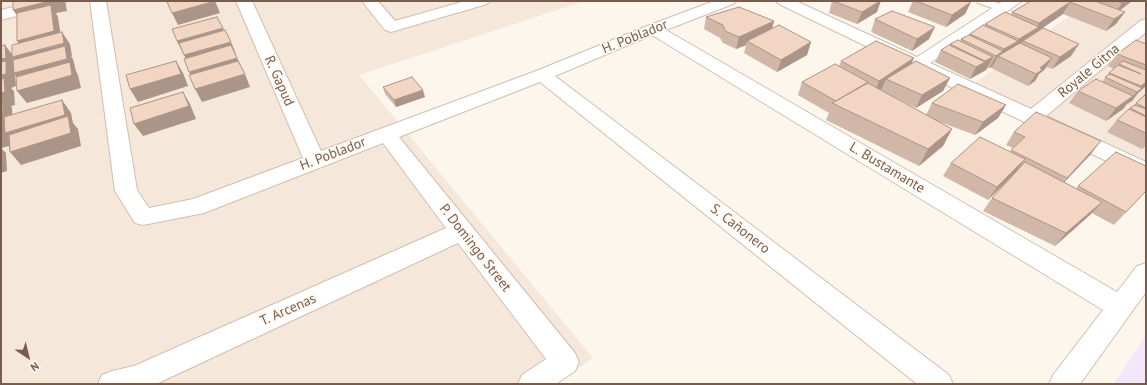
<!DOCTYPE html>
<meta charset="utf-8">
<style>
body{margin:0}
#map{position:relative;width:1147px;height:385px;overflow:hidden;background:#fdf6ec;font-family:"PT Sans",sans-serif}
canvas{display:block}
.frame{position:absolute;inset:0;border:2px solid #7a5c4d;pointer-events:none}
.north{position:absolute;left:8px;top:337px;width:40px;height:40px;-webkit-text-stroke:3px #fffaf3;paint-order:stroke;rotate:145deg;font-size:11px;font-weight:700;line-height:16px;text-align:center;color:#7a5c4d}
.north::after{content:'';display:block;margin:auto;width:14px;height:18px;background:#7a5c4d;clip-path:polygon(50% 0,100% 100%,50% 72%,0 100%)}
</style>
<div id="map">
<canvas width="1147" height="385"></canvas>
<div class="frame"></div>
<div class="north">N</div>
</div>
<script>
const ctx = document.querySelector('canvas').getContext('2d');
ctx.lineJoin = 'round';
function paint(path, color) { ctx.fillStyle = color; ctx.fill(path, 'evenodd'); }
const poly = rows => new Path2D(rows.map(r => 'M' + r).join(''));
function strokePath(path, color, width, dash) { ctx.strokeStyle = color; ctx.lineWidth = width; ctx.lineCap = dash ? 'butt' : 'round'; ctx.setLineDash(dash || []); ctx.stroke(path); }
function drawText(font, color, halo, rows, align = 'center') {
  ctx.font = font + ' "PT Sans",sans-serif'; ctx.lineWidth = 3; ctx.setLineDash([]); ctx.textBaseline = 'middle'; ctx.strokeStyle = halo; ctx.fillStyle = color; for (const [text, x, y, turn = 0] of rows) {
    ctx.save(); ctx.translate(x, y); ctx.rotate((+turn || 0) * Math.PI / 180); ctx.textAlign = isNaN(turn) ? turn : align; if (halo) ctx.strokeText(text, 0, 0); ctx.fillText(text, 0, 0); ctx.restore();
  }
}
paint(poly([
 [1,1,585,1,359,75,593,358,556,384,1,384],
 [1090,1,1146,1,1146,169,972,85]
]), '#f5e8da');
paint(poly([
 [1146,335,1146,384,1113,384]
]), '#f3e8fa');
const lane = poly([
 [977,1,992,1,1005,6,1006,8,1001,11,978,3,977,1]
]);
const street = poly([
 [40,1,67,1,64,4,1,20,1,10,40,1],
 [90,1,106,1,137,190,149,208,193,199,303,158,236,1,252,1,321,151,536,71,647,26,714,1,736,1,733,4,666,30,1117,292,1137,266,1146,263,1146,292,1080,384,1049,384,1053,375,1103,310,652,35,555,76,949,375,953,384,917,384,540,82,399,137,575,353,579,362,575,371,556,384,518,384,522,375,546,359,458,243,156,384,98,384,102,375,112,371,134,366,446,228,383,143,204,213,143,225,135,223,115,191,90,1],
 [362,1,378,1,395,21,465,1,490,1,487,4,391,32,385,30,362,1],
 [776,1,796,1,917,57,1003,1,1021,1,1018,4,930,63,1031,109,1140,21,1146,19,1146,32,1046,116,1146,162,1146,178,1138,176,911,68,779,4,776,1]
]);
strokePath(lane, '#d1beb0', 2);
strokePath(street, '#d1beb0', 2);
paint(lane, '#fff');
paint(street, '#fff');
paint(poly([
 [832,1,877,12,857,24,829,13],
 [913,1,969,1,965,14,946,27,908,12],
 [1031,1,1132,1,1120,10,1116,24,1106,31,1063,14,1043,28,1071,56,1052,69,1047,67,1044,70,1039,74,1035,81,1028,86,991,68,992,67,989,68,987,68,986,70,970,79,935,62,941,50,950,45,950,44,960,41,961,39,969,35,970,34,984,25,985,24,1011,15,1012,12],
 [706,17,774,21,772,29,811,42,807,55,777,72,744,53,746,45,736,49,723,43,720,38,704,29],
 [875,19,929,39,912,51,871,32],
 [1146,44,1146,86,1138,93,1132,101,1127,104,1123,109,1106,121,1069,103,1078,91,1102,82,1109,73,1114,69,1108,66,1117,54],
 [914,58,912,63,950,78,943,91,916,108,892,96,926,115,932,103,1006,105,998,118,975,135,937,121,952,129,943,146,919,166,826,120,829,113,798,95,802,82,839,66,841,61],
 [383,87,425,97,396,107,385,94],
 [1146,93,1146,146,1142,149,1107,132,1117,120,1133,106],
 [1014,132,1091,154,1064,182,1076,189,1078,186,1146,191,1114,225,1092,213,1055,246,983,211,992,198,1012,176,988,200,943,176,951,163,1010,152,1013,148,1006,145]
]), '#d1b7a8');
paint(poly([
 [50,1,65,1,67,11,56,13,58,17,62,44,26,53,17,41,22,22,13,10],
 [215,1,220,13,178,25,172,13],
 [880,1,881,1,877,12,857,24,862,12],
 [1125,1,1132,1,1114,15,1122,3],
 [971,2,965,14,946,27,952,15],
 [1070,2,1063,14,1023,41,1020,47,1012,51,1019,39,1036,29,1039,23],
 [1125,12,1116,24,1106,31,1114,19],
 [774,21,771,33,747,41,746,45,736,49,739,37],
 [935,27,929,39,912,51,917,39],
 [223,28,228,40,183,53,177,41],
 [62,32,70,44,72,56,71,56,73,59,76,71,78,75,81,88,27,103,17,91,23,86,15,75,16,86,11,88,14,91,15,105,11,106,12,108,13,123,5,125,8,130,62,100,71,113,73,123,78,129,81,146,21,165,10,152,9,146,1,148,6,153,7,171,1,173,1,59,5,45,14,57],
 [1018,41,1011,53,998,56,992,67,989,68,996,56,1002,52,1004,49],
 [231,42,236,54,190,68,184,55],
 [811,42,807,55,777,72,781,60],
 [1079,44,1071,56,1052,69,1060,57],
 [993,57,986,70,970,79,976,67],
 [237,58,243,70,196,85,189,72],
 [914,58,908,71,886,79,882,88,874,94,879,81],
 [1052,58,1044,70,1039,74,1035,81,1028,86,1040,68],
 [176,61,183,73,188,86,138,102,130,89],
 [245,74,250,87,202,102,195,89],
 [950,78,943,91,916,108,922,95],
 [1146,82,1145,87,1138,93,1132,101,1127,104,1141,86],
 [423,90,425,97,396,107,394,100],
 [183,92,190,104,196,119,143,136,134,124],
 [1133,96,1123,109,1106,121,1116,108],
 [1006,105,998,118,975,135,983,122],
 [952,129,943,146,919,166,928,149],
 [1101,141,1091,154,1056,191,1067,178],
 [1025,159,1016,172,988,200,997,187],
 [1102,202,1090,215,1055,246,1066,233]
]), '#aa9588');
const building = poly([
 [13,1,50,1,13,10,13,1],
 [173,1,215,1,172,13,167,2,173,1],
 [833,1,880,1,862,12,833,1],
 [916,1,969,1,971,2,952,15,916,1],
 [1031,1,1095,1,1125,12,1114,19,1070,2,1039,23,1012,12,1031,1],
 [1117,1,1125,1,1122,3,1117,1],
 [51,5,54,31,17,41,17,13,51,5],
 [739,7,774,21,739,37,725,31,723,25,706,17,739,7],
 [892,11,935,27,917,39,875,19,892,11],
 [1005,12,1039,27,1019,39,985,24,1005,12],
 [217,17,223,28,177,41,172,29,217,17],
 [779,25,811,42,781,60,747,41,779,25],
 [983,25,1018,41,1004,49,970,34,983,25],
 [1043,28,1079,44,1060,57,1023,41,1043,28],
 [225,30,231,42,184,55,179,43,225,30],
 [62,32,64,43,12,57,12,45,62,32],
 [969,35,1003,51,996,56,961,39,969,35],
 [958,40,993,57,985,61,950,44,958,40],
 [1136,40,1146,44,1146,65,1117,54,1136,40],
 [876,41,914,58,879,81,841,61,876,41],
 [1020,43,1052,58,1040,68,1043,69,1036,74,998,56,1020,43],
 [5,45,6,58,1,59,1,46,5,45],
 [231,45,237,58,189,72,184,59,231,45],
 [949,45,985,62,976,67,941,50,949,45],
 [65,46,67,59,14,73,13,60,65,46],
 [6,61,6,74,1,75,1,62,6,61],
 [176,61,181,74,130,89,126,75,176,61],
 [238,61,245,74,195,89,189,75,238,61],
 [916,61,950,78,922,95,886,79,916,61],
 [1123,61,1146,70,1146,82,1141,86,1109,73,1118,65,1141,74,1119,64,1123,61],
 [70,62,72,75,17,91,16,77,70,62],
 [835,64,868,82,836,101,802,82,835,64],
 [1110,74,1142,88,1137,92,1105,77,1110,74],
 [412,77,423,90,394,100,383,87,412,77],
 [4,78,5,92,1,93,1,79,4,78],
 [1096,79,1133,96,1116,108,1078,91,1096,79],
 [868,83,952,129,928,149,832,103,868,83],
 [958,84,1006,105,983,122,932,103,958,84],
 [183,92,189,106,134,124,130,108,183,92],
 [1146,94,1146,108,1136,103,1146,94],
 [1,95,2,95,3,110,1,111,1,95],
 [62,100,65,115,5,133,4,117,62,100],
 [1135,105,1146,109,1146,116,1130,108,1135,105],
 [1129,109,1146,117,1146,133,1117,120,1129,109],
 [1036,112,1101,141,1067,178,1011,150,1025,137,1014,132,1036,112],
 [68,116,71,133,10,152,9,135,68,116],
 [980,137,1025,159,997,187,951,163,980,137],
 [1116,152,1146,166,1146,191,1126,212,1078,186,1116,152],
 [1025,162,1102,202,1066,233,992,198,1025,162]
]);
paint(building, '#f3d5c3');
strokePath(building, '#aa9588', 1);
drawText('14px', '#7a5c4d', '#fffaf3', [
 ["H. Poblador",635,37,-22],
 ["Royale Gitna",1089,71,-40],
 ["R. Gapud",279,81,66],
 ["H. Poblador",333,154,-21],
 ["L. Bustamante",887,168,31],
 ["S. Cañonero",740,229,38],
 ["P. Domingo Street",475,248,52],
 ["T. Arcenas",288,310,-24]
]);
</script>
